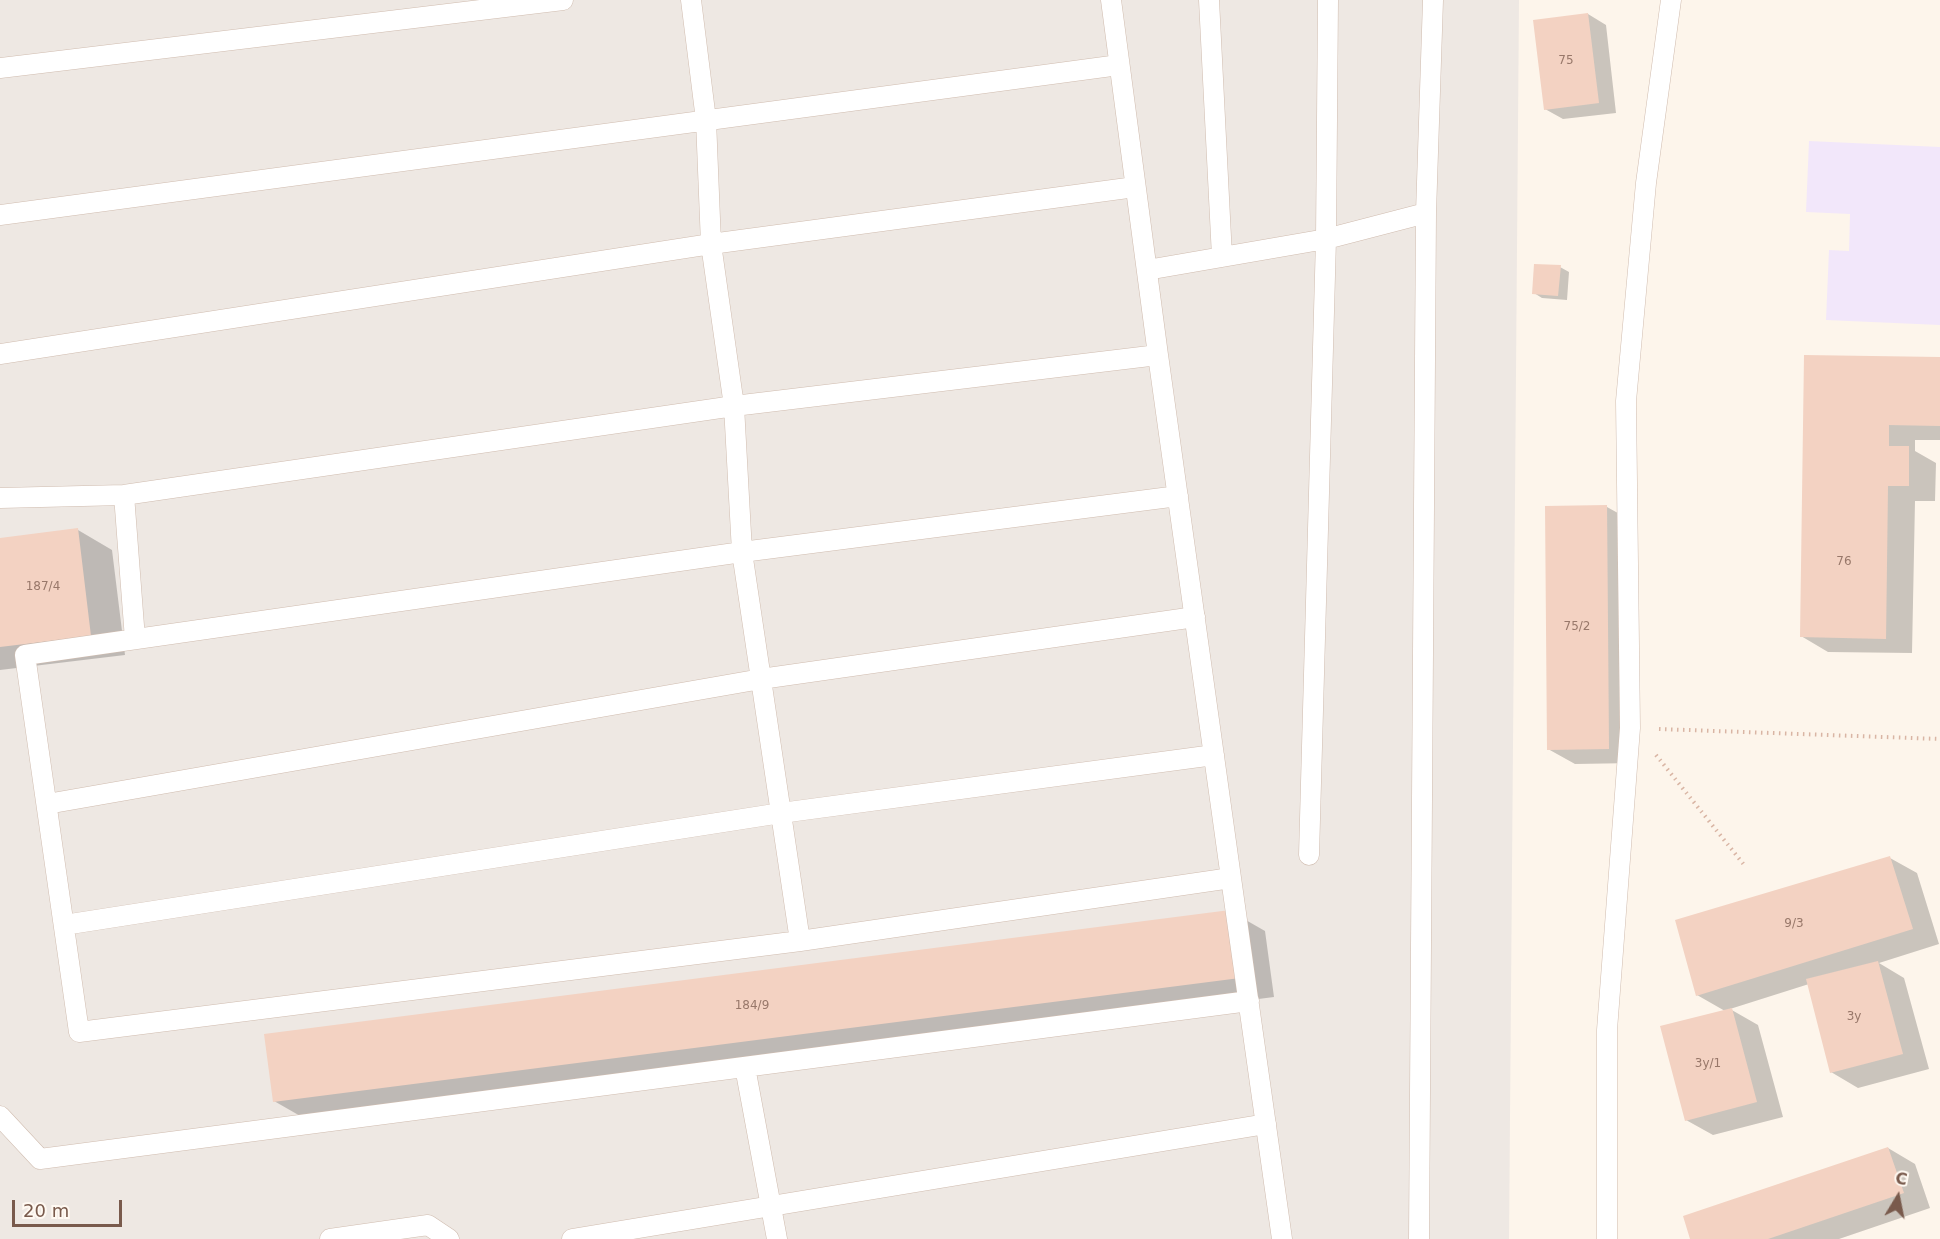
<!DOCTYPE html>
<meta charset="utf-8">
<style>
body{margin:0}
#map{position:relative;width:1940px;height:1239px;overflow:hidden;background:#fdf5eb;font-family:"DejaVu Sans",sans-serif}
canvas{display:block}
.north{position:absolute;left:1868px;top:1167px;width:60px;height:60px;-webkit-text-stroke:4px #fff9f2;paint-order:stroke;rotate:10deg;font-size:16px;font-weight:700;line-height:24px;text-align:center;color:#795a4c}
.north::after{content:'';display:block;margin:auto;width:21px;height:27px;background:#795a4c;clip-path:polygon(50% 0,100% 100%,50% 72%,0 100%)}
.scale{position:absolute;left:12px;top:1200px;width:110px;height:27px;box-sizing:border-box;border:3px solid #795a4c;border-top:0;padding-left:8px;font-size:18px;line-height:21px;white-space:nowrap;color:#795a4c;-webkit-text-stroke:4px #fff9f2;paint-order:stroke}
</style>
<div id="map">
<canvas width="1940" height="1239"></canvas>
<div class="north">С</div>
<div class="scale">20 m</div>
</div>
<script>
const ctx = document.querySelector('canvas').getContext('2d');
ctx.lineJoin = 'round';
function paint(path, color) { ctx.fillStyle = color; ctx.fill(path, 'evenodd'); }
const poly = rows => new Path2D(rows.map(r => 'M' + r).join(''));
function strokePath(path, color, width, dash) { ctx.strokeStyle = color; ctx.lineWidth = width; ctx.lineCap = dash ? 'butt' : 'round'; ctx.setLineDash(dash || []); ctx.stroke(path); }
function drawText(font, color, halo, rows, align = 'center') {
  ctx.font = font + ' "DejaVu Sans",sans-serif'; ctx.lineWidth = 4.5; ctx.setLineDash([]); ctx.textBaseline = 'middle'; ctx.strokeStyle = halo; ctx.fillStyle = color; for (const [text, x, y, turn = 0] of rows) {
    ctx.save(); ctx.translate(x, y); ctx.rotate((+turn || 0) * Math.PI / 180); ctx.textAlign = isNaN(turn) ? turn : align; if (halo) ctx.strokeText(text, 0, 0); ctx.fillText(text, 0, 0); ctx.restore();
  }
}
paint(poly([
 [0,0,1519,0,1509,1239,0,1239]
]), '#eee8e3');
paint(poly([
 [1809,141,1940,147,1940,325,1826,320,1829,250,1849,251,1850,214,1806,212]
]), '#f2e7fa');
paint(poly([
 [1588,14,1606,25,1616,113,1563,119,1545,109],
 [1560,267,1569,272,1567,300,1542,298,1534,293],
 [1805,356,1940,358,1940,440,1915,440,1915,451,1936,463,1935,501,1915,501,1912,653,1828,652,1801,636],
 [1607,507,1634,522,1635,763,1575,764,1548,749,1547,508],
 [78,530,112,550,125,655,0,670,0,539],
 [1890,858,1917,873,1939,944,1879,963,1904,978,1929,1069,1858,1088,1831,1072,1809,984,1730,1009,1758,1025,1783,1117,1713,1135,1686,1120,1725,1011,1697,995],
 [1230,911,1265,931,1274,997,309,1121,274,1101],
 [1888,1148,1915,1164,1930,1208,1839,1239,1692,1239]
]), '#0003');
paint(poly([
 [1588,13,1599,103,1544,110,1533,20],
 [1534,264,1561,265,1558,296,1532,294],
 [1804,355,1940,357,1940,426,1889,425,1889,446,1909,446,1909,486,1888,486,1886,639,1800,637],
 [1607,505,1609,749,1547,750,1545,506],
 [78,528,91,636,0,647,0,538],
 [1890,856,1913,929,1696,996,1675,920],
 [1230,910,1240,978,273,1102,264,1034],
 [1878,961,1903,1054,1830,1073,1806,979],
 [1732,1008,1757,1102,1685,1121,1660,1026],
 [1888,1147,1904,1193,1768,1239,1690,1239,1683,1216]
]), '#f3d2c2');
const service = poly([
 [691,0,706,120,711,244,734,406,742,552,800,941],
 [1209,0,1222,257],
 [1328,0,1326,239,1426,213],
 [0,68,563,0],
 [0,215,1119,65],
 [1147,270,1326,239,1309,855],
 [0,354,711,244,1135,187],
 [1158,355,1231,878,800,941,79,1032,25,655,742,552,1178,496],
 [124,495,135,639],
 [0,498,124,495,734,406,1158,355,1111,0],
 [47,804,761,679,1195,617],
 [1231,878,1282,1239],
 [64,925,781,813,1214,755],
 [745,1067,777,1239],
 [0,1116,40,1159,1249,1001],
 [330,1239,428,1225,449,1239],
 [572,1239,1266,1124],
 [1419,1239,1426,213,1433,0],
 [1607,1239,1607,1030,1630,728,1626,401,1646,183,1671,0]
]);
strokePath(service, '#d0bcaf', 21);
strokePath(poly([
 [1659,729,1940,739],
 [1656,755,1745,866]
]), '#d9b5a4', 4, [1.5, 4.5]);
strokePath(service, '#fff', 20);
drawText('12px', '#98786a', null, [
 ["75",1566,61],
 ["76",1844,562],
 ["187/4",43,587],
 ["75/2",1577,627],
 ["9/3",1794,924],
 ["184/9",752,1006],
 ["3у",1854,1017],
 ["3у/1",1708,1064]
]);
</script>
